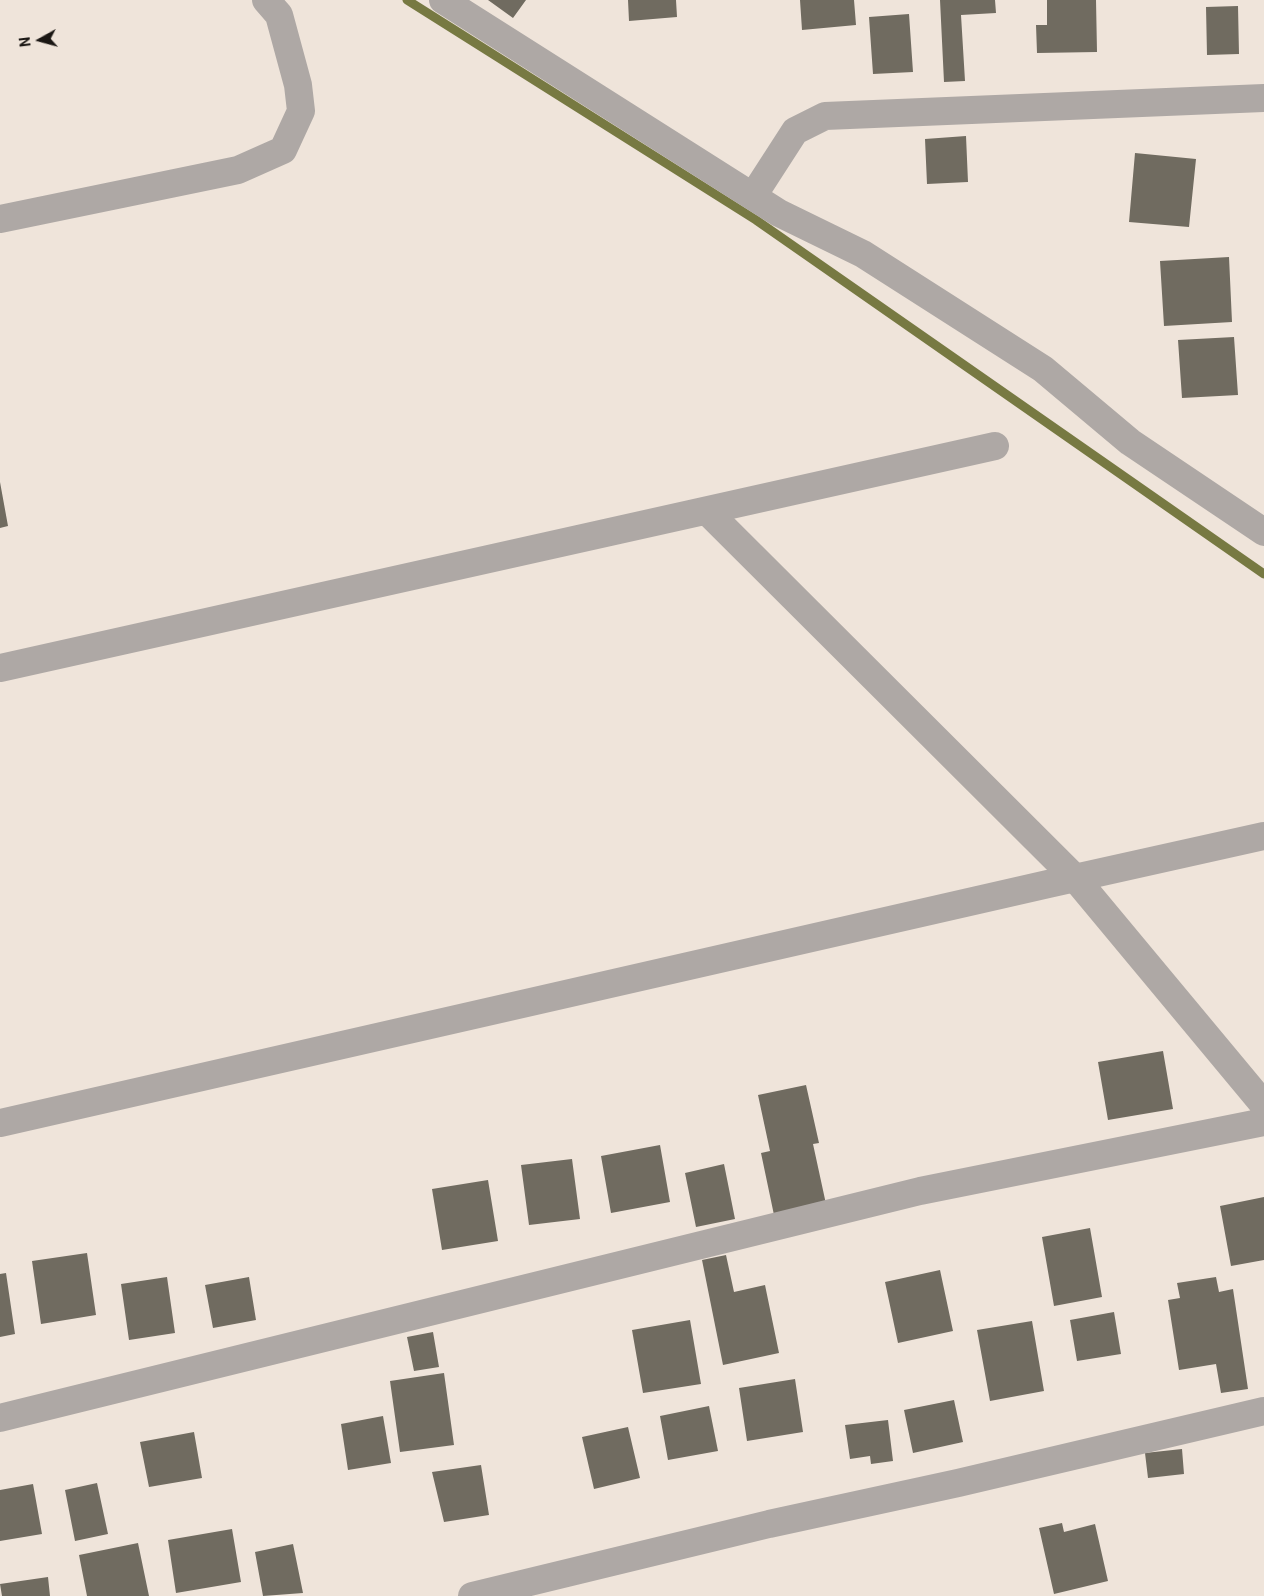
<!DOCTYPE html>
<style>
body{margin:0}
#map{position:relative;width:1264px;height:1596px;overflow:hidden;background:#efe4da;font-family:Roboto,sans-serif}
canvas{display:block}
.north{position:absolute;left:15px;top:15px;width:50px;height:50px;-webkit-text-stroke:4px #efe4da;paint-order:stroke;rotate:263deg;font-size:14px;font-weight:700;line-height:20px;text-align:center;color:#1b1714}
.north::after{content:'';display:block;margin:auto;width:18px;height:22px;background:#1b1714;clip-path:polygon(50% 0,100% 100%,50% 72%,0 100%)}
</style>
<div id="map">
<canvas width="1264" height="1596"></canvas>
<div class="north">N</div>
</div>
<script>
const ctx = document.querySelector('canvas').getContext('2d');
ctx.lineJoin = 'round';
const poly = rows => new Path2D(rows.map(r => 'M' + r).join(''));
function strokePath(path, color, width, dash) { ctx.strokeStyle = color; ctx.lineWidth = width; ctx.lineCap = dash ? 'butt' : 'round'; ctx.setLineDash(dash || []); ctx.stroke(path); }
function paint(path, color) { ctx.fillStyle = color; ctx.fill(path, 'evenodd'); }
strokePath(poly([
 [407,0,756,220,1264,574]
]), '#777942', 9);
paint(poly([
 [488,0,526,0,513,18],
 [628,0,676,0,677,17,629,21],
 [800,0,854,0,856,25,802,30],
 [940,0,995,0,996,13,961,15,965,81,944,82],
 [1047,0,1096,0,1097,52,1037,53,1036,25,1047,25],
 [1238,6,1239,54,1207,55,1206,7],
 [909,14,913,72,873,74,869,17],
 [966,136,968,182,927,184,925,139],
 [1135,153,1196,159,1189,227,1129,222],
 [1229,257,1232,322,1164,326,1160,261],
 [1234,337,1238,395,1182,398,1178,340],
 [0,482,8,526,0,528],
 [1163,1051,1173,1109,1108,1120,1098,1062],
 [806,1085,819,1143,813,1144,826,1204,774,1215,761,1153,770,1151,758,1095],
 [660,1145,670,1202,611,1213,601,1156],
 [572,1159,580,1219,529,1225,521,1165],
 [724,1164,735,1219,696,1227,685,1173],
 [488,1180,498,1241,442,1250,432,1189],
 [1264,1197,1264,1260,1231,1266,1220,1206],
 [1090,1228,1102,1297,1054,1306,1042,1237],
 [87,1253,96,1315,41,1324,32,1261],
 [726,1255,734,1292,765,1285,779,1353,723,1365,702,1260],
 [940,1270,953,1331,898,1343,885,1282],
 [6,1273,15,1334,0,1337,0,1274],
 [167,1277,175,1333,129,1340,121,1284],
 [249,1277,256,1320,213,1328,205,1285],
 [1216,1277,1219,1292,1233,1289,1248,1389,1221,1393,1216,1364,1179,1370,1168,1300,1180,1298,1177,1283],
 [1114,1312,1121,1354,1077,1361,1070,1320],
 [690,1320,701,1384,643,1393,632,1330],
 [1032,1321,1044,1391,990,1401,977,1330],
 [433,1332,439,1367,414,1371,407,1337],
 [444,1373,454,1445,400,1452,390,1381],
 [795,1379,803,1432,747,1441,739,1388],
 [954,1400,963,1442,913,1453,904,1410],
 [709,1406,718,1451,668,1460,660,1416],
 [383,1416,391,1463,348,1470,341,1424],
 [888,1420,893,1461,871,1464,870,1456,850,1459,845,1425],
 [628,1427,640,1478,594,1489,582,1437],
 [194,1432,202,1478,149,1487,140,1442],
 [1182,1449,1184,1474,1148,1478,1145,1453],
 [481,1465,489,1515,444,1522,432,1472],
 [97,1483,108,1534,75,1541,65,1490],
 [33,1484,42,1534,0,1541,0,1490],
 [1062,1523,1064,1532,1095,1524,1108,1581,1054,1594,1039,1528],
 [232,1529,241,1582,176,1593,168,1540],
 [138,1543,149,1596,87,1596,79,1555],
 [293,1544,303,1593,263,1596,255,1552],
 [48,1577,50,1596,2,1596,0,1584]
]), '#706b60');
strokePath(poly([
 [443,0,779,213,863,254,1043,369,1130,442,1264,532],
 [753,196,795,131,825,116,1264,98],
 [0,219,238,170,283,150,301,111,298,85,279,15,266,0],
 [708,512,1076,879,1264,1105],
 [0,668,995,446],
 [0,1123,1048,884,1264,836],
 [0,1418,920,1191,1264,1122],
 [472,1596,769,1524,958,1483,1264,1411]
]), '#aea8a5', 28);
</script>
